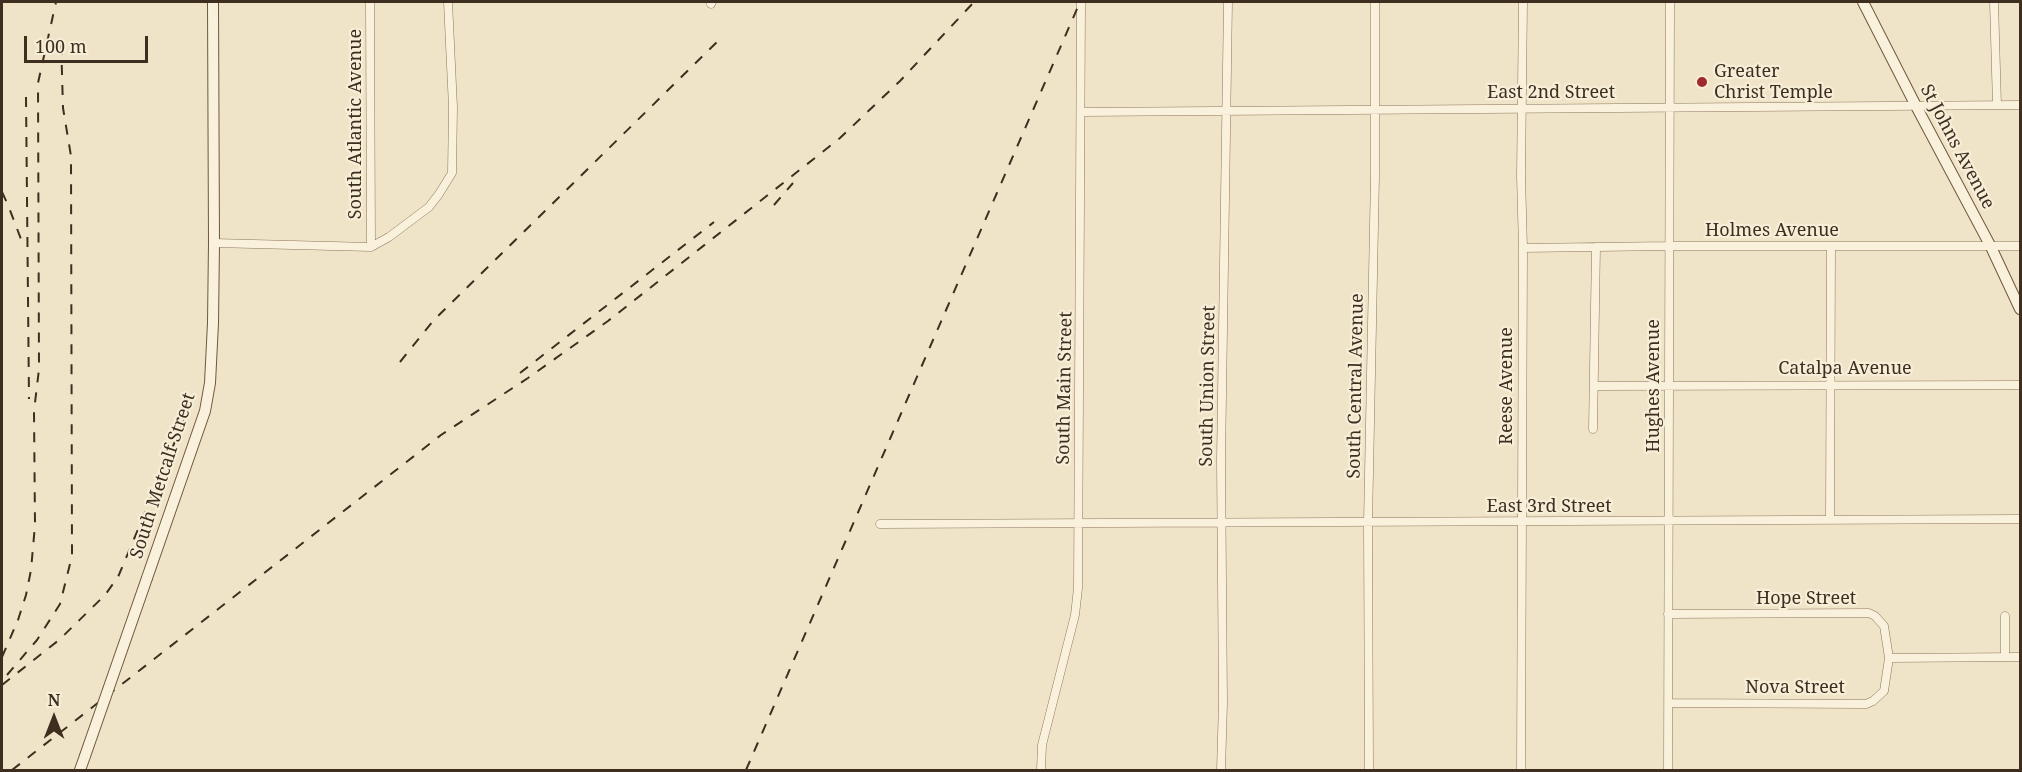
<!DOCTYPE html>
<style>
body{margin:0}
#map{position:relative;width:2022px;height:772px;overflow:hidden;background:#f0e4c8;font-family:"Noto Serif",serif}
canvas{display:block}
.frame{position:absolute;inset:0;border:3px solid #3d2e20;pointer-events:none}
.north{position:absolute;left:24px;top:688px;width:60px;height:60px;-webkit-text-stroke:4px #f7eed8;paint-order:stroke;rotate:0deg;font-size:16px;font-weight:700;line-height:24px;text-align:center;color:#3d2e20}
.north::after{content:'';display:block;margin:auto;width:21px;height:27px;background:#3d2e20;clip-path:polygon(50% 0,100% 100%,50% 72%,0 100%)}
.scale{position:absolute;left:24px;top:36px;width:124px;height:27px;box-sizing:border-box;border:3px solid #3d2e20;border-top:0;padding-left:8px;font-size:18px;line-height:21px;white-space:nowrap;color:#3d2e20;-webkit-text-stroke:4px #f7eed8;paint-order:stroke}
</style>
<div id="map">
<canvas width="2022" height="772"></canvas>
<div class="frame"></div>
<div class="north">N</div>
<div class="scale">100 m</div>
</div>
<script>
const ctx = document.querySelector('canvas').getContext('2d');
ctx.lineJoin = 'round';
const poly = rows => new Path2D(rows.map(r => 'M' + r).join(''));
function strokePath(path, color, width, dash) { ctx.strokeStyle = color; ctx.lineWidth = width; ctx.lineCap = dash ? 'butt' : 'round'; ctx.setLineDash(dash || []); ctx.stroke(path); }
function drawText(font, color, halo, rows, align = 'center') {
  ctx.font = font + ' "Noto Serif",serif'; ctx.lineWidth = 4.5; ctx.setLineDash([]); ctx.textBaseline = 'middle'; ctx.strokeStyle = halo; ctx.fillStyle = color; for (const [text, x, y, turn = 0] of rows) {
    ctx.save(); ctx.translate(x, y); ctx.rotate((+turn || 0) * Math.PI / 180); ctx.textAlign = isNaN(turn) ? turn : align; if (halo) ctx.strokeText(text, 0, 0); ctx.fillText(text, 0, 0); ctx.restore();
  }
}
const street = poly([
 [370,2,371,247],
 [1994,2,1997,105],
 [711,4,712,2],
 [1081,112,2020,105],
 [214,243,371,247,389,237,429,207,439,194,452,173,453,107,448,2],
 [1523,248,1669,246,2020,246],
 [1594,386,2020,385],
 [1593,429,1596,247],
 [1830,520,1831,247],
 [880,524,2020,519],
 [1668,614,1869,613,1875,616,1884,626,1889,658,1884,691,1873,701,1866,704,1669,703],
 [2005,616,2005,657],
 [1889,658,2020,657],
 [1041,770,1042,745,1075,615,1078,588,1081,2],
 [1221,770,1223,703,1221,460,1228,2],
 [1369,770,1368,523,1375,176,1375,2],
 [1521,770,1523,248,1521,176,1523,2],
 [1668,770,1670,2]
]);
const secondary = poly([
 [1863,2,1916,106,1991,247,2020,309],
 [147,578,205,411,210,383,213,323,214,243,213,2],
 [80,770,85,756]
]);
strokePath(street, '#8d765c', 9);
strokePath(secondary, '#6f573f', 12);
strokePath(street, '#faf1dc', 8);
strokePath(secondary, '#faf1dc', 10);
strokePath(poly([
 [26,97,29,399],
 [2,192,8,205,24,247],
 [774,205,793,183],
 [400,362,433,321,718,41],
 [520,373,714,222],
 [2,657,18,620,26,595,31,570,35,525,34,411,39,369,38,83,56,2],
 [7,675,37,640,60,604,72,556,71,156,63,108,61,39],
 [2,685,59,640,105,595,118,577,187,413],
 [12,770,441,435,528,378,608,321,806,165,840,138,900,81,974,2],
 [746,770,1080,2]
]), '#3d2e20', 2, [10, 10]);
const secondaryBridge = poly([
 [85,756,147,578]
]);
strokePath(secondaryBridge, '#6f573f', 12, []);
strokePath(secondaryBridge, '#faf1dc', 10);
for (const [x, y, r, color] of [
 [1702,82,6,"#9e2a2b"]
]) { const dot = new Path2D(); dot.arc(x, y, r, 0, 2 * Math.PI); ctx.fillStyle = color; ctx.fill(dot); strokePath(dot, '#f7eed8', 2); }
drawText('18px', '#3d2e20', '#f7eed8', [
 ["Greater",1714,72],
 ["Christ Temple",1714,93]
], 'left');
drawText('18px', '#3d2e20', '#f7eed8', [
 ["East 2nd Street",1551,93],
 ["South Atlantic Avenue",356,124,-90],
 ["St Johns Avenue",1957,147,62],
 ["Holmes Avenue",1772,231],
 ["Catalpa Avenue",1845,369],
 ["South Union Street",1208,386,-89],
 ["South Central Avenue",1356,386,-89],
 ["Reese Avenue",1507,386,-90],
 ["Hughes Avenue",1654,386,-90],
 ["South Main Street",1065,388,-89],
 ["South Metcalf Street",163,476,-72],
 ["East 3rd Street",1549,507],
 ["Hope Street",1806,599],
 ["Nova Street",1795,688]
]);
</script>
